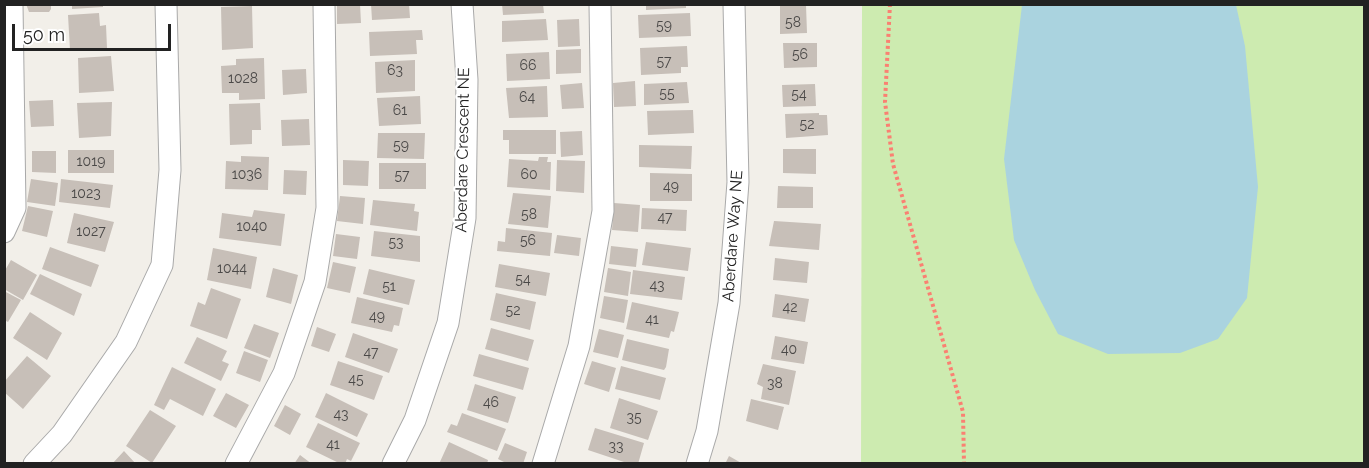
<!DOCTYPE html>
<style>
body{margin:0}
#map{position:relative;width:1369px;height:468px;overflow:hidden;background:#f2efe9;font-family:Raleway,sans-serif}
canvas{display:block}
.frame{position:absolute;inset:0;border:6px solid #222;pointer-events:none}
.scale{position:absolute;left:12px;top:24px;width:159px;height:27px;box-sizing:border-box;border:3px solid #222;border-top:0;padding-left:8px;font-size:18px;line-height:21px;white-space:nowrap;color:#222;-webkit-text-stroke:4px #fff;paint-order:stroke}
</style>
<div id="map">
<canvas width="1369" height="468"></canvas>
<div class="frame"></div>
<div class="scale">50 m</div>
</div>
<script>
const ctx = document.querySelector('canvas').getContext('2d');
ctx.lineJoin = 'round';
function paint(path, color) { ctx.fillStyle = color; ctx.fill(path, 'evenodd'); }
const poly = rows => new Path2D(rows.map(r => 'M' + r).join(''));
function strokePath(path, color, width, dash) { ctx.strokeStyle = color; ctx.lineWidth = width; ctx.lineCap = dash ? 'butt' : 'round'; ctx.setLineDash(dash || []); ctx.stroke(path); }
function drawText(font, color, halo, rows, align = 'center') {
  ctx.font = font + ' Raleway,sans-serif'; ctx.lineWidth = 4.5; ctx.setLineDash([]); ctx.textBaseline = 'middle'; ctx.strokeStyle = halo; ctx.fillStyle = color; for (const [text, x, y, turn = 0] of rows) {
    ctx.save(); ctx.translate(x, y); ctx.rotate((+turn || 0) * Math.PI / 180); ctx.textAlign = isNaN(turn) ? turn : align; if (halo) ctx.strokeText(text, 0, 0); ctx.fillText(text, 0, 0); ctx.restore();
  }
}
paint(poly([
 [862,5,1364,5,1364,463,861,463]
]), '#cdebb0');
paint(poly([
 [1022,5,1236,5,1245,46,1258,187,1247,298,1218,339,1180,353,1108,354,1058,334,1035,290,1014,240,1004,159]
]), '#aad3df');
paint(poly([
 [26,4,51,4,51,9,49,12,29,12],
 [72,4,103,4,103,7,72,9],
 [337,4,360,4,361,23,337,24],
 [371,4,409,4,410,18,372,20],
 [502,4,543,4,544,13,503,15],
 [646,5,686,5,686,8,646,10],
 [806,5,807,33,780,34,780,6],
 [252,6,253,48,222,50,221,7],
 [99,13,100,26,106,25,107,48,70,50,68,15],
 [690,13,691,36,639,38,638,15],
 [546,19,548,40,502,42,502,21],
 [579,19,580,46,558,47,557,20],
 [422,30,423,40,416,40,417,54,370,56,369,32],
 [783,43,817,43,817,67,784,68],
 [687,46,688,67,681,67,681,73,641,75,640,48],
 [581,49,581,73,556,74,556,50],
 [549,52,550,79,507,81,506,54],
 [111,56,114,91,79,93,78,58],
 [264,58,265,99,239,100,239,93,222,93,221,66,236,65,236,59],
 [415,60,415,91,376,93,375,62],
 [306,69,307,93,283,95,282,70],
 [635,81,636,106,614,107,613,83],
 [687,82,689,103,644,105,644,84],
 [582,83,584,108,562,109,560,85],
 [815,84,816,106,783,107,782,85],
 [547,86,548,117,509,118,506,88],
 [420,96,421,124,379,126,377,98],
 [53,100,54,126,31,127,29,101],
 [112,102,111,136,79,138,77,103],
 [260,103,261,130,252,130,252,144,230,145,229,104],
 [693,110,694,133,648,135,647,111],
 [819,113,819,115,827,115,828,135,786,138,785,114],
 [309,119,310,145,282,146,281,120],
 [503,130,556,130,556,154,509,154,509,140,503,140],
 [582,131,583,155,561,157,560,132],
 [378,133,425,133,424,159,377,158],
 [639,145,692,146,691,169,639,167],
 [783,149,816,149,816,174,783,173],
 [68,150,114,150,114,173,68,173],
 [32,151,56,151,56,173,32,172],
 [241,156,269,157,268,190,225,189,226,161,241,162],
 [539,157,548,157,547,162,551,162,550,190,507,187,509,159,538,161],
 [343,160,369,161,368,186,343,185],
 [557,160,585,161,584,193,556,191],
 [379,163,426,163,426,189,379,189],
 [284,170,307,171,306,195,283,194],
 [650,173,692,174,692,201,650,201],
 [31,179,58,183,55,206,27,202],
 [61,179,113,185,110,208,59,202],
 [778,186,813,187,813,208,777,208],
 [513,193,551,196,548,228,508,224],
 [340,196,365,198,363,224,337,221],
 [373,200,415,204,414,211,419,212,417,231,370,225],
 [614,203,640,205,638,232,612,230],
 [28,206,53,211,47,237,22,231],
 [642,208,687,210,686,231,641,229],
 [254,210,285,214,281,246,219,238,222,213,252,217],
 [74,213,114,222,105,252,67,243],
 [774,221,821,224,819,250,769,246],
 [506,228,552,233,550,256,497,251,498,241,505,242],
 [374,231,420,236,420,262,371,256],
 [336,234,360,237,357,259,333,256],
 [557,235,581,238,579,256,554,253],
 [646,242,691,248,688,271,642,265],
 [611,246,638,249,636,267,609,264],
 [50,247,99,265,91,287,42,269],
 [213,248,257,257,251,289,207,280],
 [775,258,809,262,807,283,773,280],
 [11,260,37,275,23,300,4,289,4,272],
 [333,262,356,267,350,293,327,288],
 [499,264,550,273,546,296,495,287],
 [273,268,298,275,291,304,266,297],
 [608,268,631,272,628,296,604,292],
 [369,269,415,280,409,305,363,294],
 [633,270,685,277,682,300,630,294],
 [40,274,82,294,74,316,30,294],
 [211,288,241,299,227,339,190,326,198,302,205,305],
 [4,291,21,300,8,322,4,320],
 [496,293,536,302,530,330,490,320],
 [775,294,809,299,805,322,772,317],
 [604,296,628,300,624,323,600,318],
 [357,297,403,308,399,326,394,325,392,332,351,323],
 [632,302,679,312,674,332,671,331,669,338,626,329],
 [30,312,62,333,47,360,13,338],
 [254,324,279,333,270,358,244,348],
 [317,327,336,334,329,352,311,346],
 [491,328,534,340,528,361,485,349],
 [599,329,624,335,618,358,593,352],
 [353,333,398,349,389,373,345,357],
 [775,336,808,342,804,364,771,359],
 [197,337,227,351,222,361,229,364,221,381,184,363],
 [627,339,669,349,666,367,664,370,622,360],
 [244,351,268,360,260,382,236,373],
 [479,354,529,368,523,390,473,376],
 [27,356,51,376,23,409,4,392,4,382],
 [338,361,383,376,374,400,330,385],
 [592,361,616,368,609,392,584,384],
 [763,364,796,371,789,405,761,399,763,387,757,384],
 [621,366,666,378,660,400,615,389],
 [172,367,216,389,203,416,170,399,164,410,154,405],
 [475,384,516,397,508,423,467,410],
 [226,393,249,405,236,428,213,416],
 [326,393,368,414,357,437,315,417],
 [619,398,658,411,648,440,610,428],
 [751,399,784,407,778,430,746,421],
 [285,405,301,414,290,435,274,426],
 [150,410,176,426,152,463,126,446],
 [462,413,506,429,497,451,447,432,451,424,457,426],
 [318,423,360,443,351,461,347,459,345,464,341,464,306,447],
 [595,428,644,443,638,464,630,464,588,450],
 [449,442,488,460,487,464,439,464],
 [505,443,527,452,523,464,508,464,498,459],
 [124,451,136,464,112,464],
 [300,455,312,464,294,464],
 [729,456,743,464,725,464]
]), '#c7bfb8');
const minor = poly([
 [4,232,15,208,12,4],
 [34,464,62,434,126,342,162,265,170,170,166,4],
 [236,464,284,373,315,282,327,208,324,4],
 [393,464,415,420,448,323,465,218,467,80,462,4],
 [543,464,579,346,603,211,600,4],
 [697,464,707,431,729,303,738,182,734,4]
]);
strokePath(minor, '#a9a9a9', 23);
strokePath(poly([
 [890,4,885,102,893,164,963,412,964,464]
]), '#fa8072', 4, [3, 3]);
strokePath(minor, '#fff', 21);
drawText('14px', '#4b4948', null, [
 ["58",793,23],
 ["59",664,26],
 ["56",800,55],
 ["57",664,62],
 ["66",528,66],
 ["63",395,71],
 ["1028",243,79],
 ["55",667,94],
 ["54",799,95],
 ["64",527,98],
 ["61",400,111],
 ["52",807,125],
 ["59",401,146],
 ["1019",91,162],
 ["1036",247,175],
 ["60",529,175],
 ["57",402,176],
 ["49",671,187],
 ["1023",86,194],
 ["58",529,215],
 ["47",665,218],
 ["1040",252,227],
 ["1027",91,232],
 ["56",528,241],
 ["53",396,243],
 ["1044",232,269],
 ["54",523,280],
 ["43",657,286],
 ["51",389,287],
 ["42",790,308],
 ["52",513,311],
 ["49",377,317],
 ["41",652,320],
 ["40",789,350],
 ["47",371,353],
 ["45",356,380],
 ["38",775,384],
 ["46",491,403],
 ["43",341,415],
 ["35",634,418],
 ["41",333,445],
 ["33",616,447]
]);
drawText('16px', '#222', '#fff', [
 ["Aberdare Crescent NE",463,150,-89],
 ["Aberdare Way NE",733,236,-86]
]);
</script>
